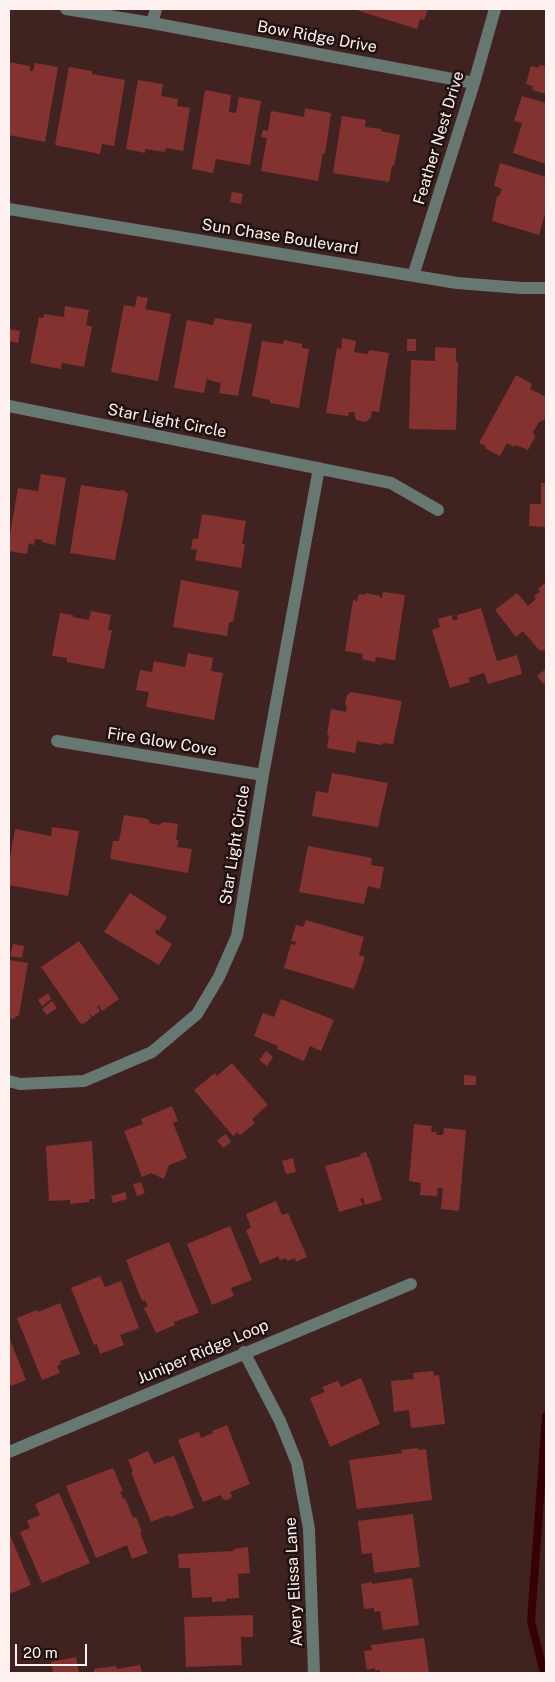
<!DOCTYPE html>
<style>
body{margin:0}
#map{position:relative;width:555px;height:1682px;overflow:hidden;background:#402321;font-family:"Public Sans",sans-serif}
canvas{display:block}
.frame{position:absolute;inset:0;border:10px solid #fef1f0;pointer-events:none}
.scale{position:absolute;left:15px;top:1644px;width:72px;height:22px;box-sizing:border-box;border:2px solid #fef1f0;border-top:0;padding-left:6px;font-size:15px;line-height:18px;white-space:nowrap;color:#fef1f0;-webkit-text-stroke:4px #1e110f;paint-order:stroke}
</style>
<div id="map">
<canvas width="555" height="1682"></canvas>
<div class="frame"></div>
<div class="scale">20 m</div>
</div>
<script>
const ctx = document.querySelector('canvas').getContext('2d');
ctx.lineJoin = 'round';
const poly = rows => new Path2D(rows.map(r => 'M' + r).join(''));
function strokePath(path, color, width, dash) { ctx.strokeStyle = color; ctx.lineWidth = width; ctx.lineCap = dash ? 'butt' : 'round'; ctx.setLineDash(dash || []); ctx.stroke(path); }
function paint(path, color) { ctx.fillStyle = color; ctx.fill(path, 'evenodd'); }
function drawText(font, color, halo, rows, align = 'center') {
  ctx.font = font + ' "Public Sans",sans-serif'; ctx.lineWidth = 5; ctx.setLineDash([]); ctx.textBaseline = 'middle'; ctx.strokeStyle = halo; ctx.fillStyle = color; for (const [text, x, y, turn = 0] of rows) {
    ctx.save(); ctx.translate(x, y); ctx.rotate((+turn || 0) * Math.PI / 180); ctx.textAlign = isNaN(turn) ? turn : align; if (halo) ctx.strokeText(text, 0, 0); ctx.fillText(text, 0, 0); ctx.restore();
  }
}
strokePath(poly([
 [544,1673,531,1621,546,1416]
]), '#370002', 8);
paint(poly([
 [353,9,428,9,424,20,420,19,417,29],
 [9,62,30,66,30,71,33,71,35,63,58,67,45,142,9,135],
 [540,65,546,66,546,94,532,90,533,86,526,84,531,66,538,68],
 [69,67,92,71,92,74,125,80,114,146,102,144,100,154,55,145],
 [138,80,163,84,161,96,178,99,177,106,190,108,183,151,166,148,165,152,145,149,145,153,126,149],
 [205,90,231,95,229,112,236,113,239,97,261,101,250,165,216,159,213,173,192,169],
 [522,96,546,103,546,164,513,153,522,123,514,121],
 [305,108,331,113,325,154,323,153,318,181,261,171,267,138,261,137,263,130,268,131,271,111,304,117],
 [342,116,366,120,365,127,382,129,381,131,400,135,394,166,392,166,389,182,333,173],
 [500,163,546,177,546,210,539,235,492,221,497,196,499,196,502,189,494,186],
 [232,192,243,194,241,204,230,202],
 [137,296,148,298,145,309,171,314,158,381,111,372,124,305,135,307],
 [65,306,89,310,86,325,92,327,84,367,62,363,61,369,30,363,39,317,43,318,44,314,64,317],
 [215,318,252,324,238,396,219,393,221,383,209,380,207,378,204,393,174,388,187,320,213,325],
 [9,329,20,331,18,343,9,341],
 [342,338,356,341,354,352,368,354,369,350,389,353,379,412,372,411,371,417,366,422,356,420,354,412,349,412,348,416,326,413,337,348,341,349],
 [407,339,416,339,416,351,407,351],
 [284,340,302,344,302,348,309,349,299,408,270,403,270,400,252,396,262,341,283,344],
 [435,347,456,348,456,362,458,362,456,430,409,429,411,360,435,361],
 [516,375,532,384,530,389,546,397,546,415,544,420,539,422,533,432,535,437,528,450,516,445,514,447,507,443,500,456,485,448,486,446,479,443],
 [41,474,66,478,55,545,42,542,42,540,35,539,34,545,29,543,27,554,9,551,9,540,18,488,38,491],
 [541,483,546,483,546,527,529,526,530,504,541,504],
 [81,485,119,491,123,490,128,494,115,560,70,553],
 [202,514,246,521,242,544,245,544,241,568,195,560,197,550,191,549,193,538,198,539],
 [181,580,239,591,233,622,229,622,227,636,173,627],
 [546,582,546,651,539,650,523,631,516,637,495,610,517,593,528,606,536,599,534,596,540,592,538,589],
 [383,592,405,595,395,660,376,657,375,662,362,659,363,654,345,651,353,600,357,601,359,594,365,595,365,593,380,596,380,598,382,598],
 [481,608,497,661,517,655,522,674,488,684,484,673,468,678,470,682,450,688,432,630,440,627,438,619,452,615,453,621,458,619,457,615],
 [91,611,111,615,108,630,112,630,104,669,67,662,67,658,52,656,60,613,73,615,73,617,89,620],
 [188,653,213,658,211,671,223,673,214,720,146,707,149,692,136,690,140,670,152,672,154,661,185,667],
 [546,669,546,682,543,684,537,676],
 [351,692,402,701,393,744,383,743,382,745,357,741,355,753,327,748,329,735,327,735,331,709,346,712,347,707,345,704,347,695],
 [332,773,388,783,378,827,312,816,316,791,328,793],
 [124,815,148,819,150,823,160,825,163,822,178,824,176,840,179,840,177,847,192,849,188,873,110,859,113,841,119,841],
 [52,827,79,831,68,896,9,885,9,864,15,829,51,836],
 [308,846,372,858,371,865,384,867,380,889,368,886,364,904,299,892],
 [130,893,167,917,159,931,157,929,155,933,172,944,159,965,104,932],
 [306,920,364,937,359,955,365,957,354,989,284,968,291,944,295,945,296,942,291,941,296,925,303,927],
 [79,941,119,999,102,1011,98,1005,97,1006,100,1011,92,1017,90,1014,89,1014,91,1018,83,1024,80,1023,41,967],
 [13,944,24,946,22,958,10,956],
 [9,960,28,963,19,1015,13,1019,9,1018],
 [48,993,51,999,42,1006,38,1000],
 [281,999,334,1020,321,1051,310,1046,304,1061,277,1049,278,1046,254,1036,263,1013,274,1017],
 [52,1001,57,1008,47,1015,42,1009],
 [266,1051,273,1057,267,1066,259,1060],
 [232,1063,268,1105,252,1119,255,1123,240,1135,237,1132,233,1136,194,1090,215,1073,217,1076],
 [464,1075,476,1076,476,1085,464,1085],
 [172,1106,178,1121,173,1123,187,1158,169,1165,164,1179,151,1173,142,1177,124,1131,143,1124,141,1119],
 [414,1124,432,1126,431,1132,437,1132,436,1135,443,1135,444,1128,466,1130,459,1211,441,1209,443,1188,438,1188,437,1196,420,1195,421,1183,409,1181],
 [226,1134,231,1142,223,1148,217,1140],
 [92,1141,95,1199,89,1199,89,1202,70,1204,70,1200,49,1201,46,1146],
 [366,1152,368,1158,369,1158,382,1200,365,1205,363,1198,360,1199,363,1205,339,1212,325,1166,361,1156,360,1154],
 [293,1158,296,1172,286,1174,282,1161],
 [141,1182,145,1193,137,1196,133,1184],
 [125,1192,127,1199,113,1203,111,1196],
 [276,1201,282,1215,288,1213,307,1257,296,1262,295,1258,287,1261,286,1258,280,1260,277,1255,277,1257,260,1264,246,1230,251,1228,246,1214],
 [230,1226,252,1280,231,1288,234,1296,212,1305,187,1244],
 [169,1242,199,1313,174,1322,175,1325,156,1333,144,1308,148,1306,145,1300,142,1301,126,1260],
 [100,1276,105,1287,121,1281,139,1328,120,1335,124,1345,100,1354,97,1344,94,1345,71,1288],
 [60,1303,80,1354,60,1361,61,1364,57,1366,60,1373,42,1380,17,1318,37,1310,38,1312],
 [9,1337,26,1380,11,1386,9,1382],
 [433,1371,434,1376,439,1375,445,1424,411,1428,409,1410,394,1412,391,1381,414,1379,413,1373],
 [361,1378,380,1424,330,1447,310,1398,325,1392,322,1387,338,1381,341,1387],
 [227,1425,250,1484,230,1492,232,1496,230,1499,226,1500,223,1499,221,1495,203,1502,178,1440,199,1432,201,1438,213,1433,212,1431],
 [418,1448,418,1450,426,1449,432,1500,357,1509,349,1460,402,1453,401,1450],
 [148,1451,154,1464,174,1456,194,1508,170,1517,169,1515,151,1522,131,1472,133,1471,128,1460],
 [113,1468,123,1491,120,1492,123,1499,125,1498,133,1518,136,1517,142,1532,140,1533,148,1553,132,1559,127,1545,96,1558,66,1486],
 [59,1493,90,1563,42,1583,20,1532,30,1528,27,1521,40,1515,35,1504],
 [413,1514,420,1567,374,1573,372,1553,362,1554,358,1521],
 [9,1533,31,1585,9,1594],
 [248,1547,250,1573,238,1574,239,1598,226,1599,226,1601,212,1602,212,1597,192,1598,190,1568,179,1568,178,1554,234,1551,234,1549],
 [412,1578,419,1625,383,1630,380,1611,374,1612,374,1608,364,1609,361,1584,372,1582,372,1584],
 [253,1615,253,1637,241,1637,242,1665,186,1667,184,1617],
 [424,1638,429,1673,380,1673,380,1670,375,1671,375,1668,367,1670,364,1651,372,1650,371,1645],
 [76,1657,79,1673,53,1673,51,1662],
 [140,1665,142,1673,94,1673,94,1669,116,1666,117,1669]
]), '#843230');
strokePath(poly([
 [66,9,152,23,474,83],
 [152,23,156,9],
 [9,209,457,283,521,288,546,288],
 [413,276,474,83,495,9],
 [9,406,391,483,438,510],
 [57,741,263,775],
 [9,1081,20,1084,84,1081,152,1052,197,1014,219,977,237,936,263,775,319,468],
 [244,1352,280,1421,297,1463,309,1529,314,1673],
 [9,1452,411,1284]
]), '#677771', 12);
drawText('16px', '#fef1f0', '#1e110f', [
 ["Bow Ridge Drive",317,37,10],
 ["Feather Nest Drive",439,138,-73],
 ["Sun Chase Boulevard",280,237,9],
 ["Star Light Circle",167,421,11],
 ["Fire Glow Cove",162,742,9],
 ["Star Light Circle",235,845,-81],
 ["Juniper Ridge Loop",203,1352,-23],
 ["Avery Elissa Lane",294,1582,-93]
]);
</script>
